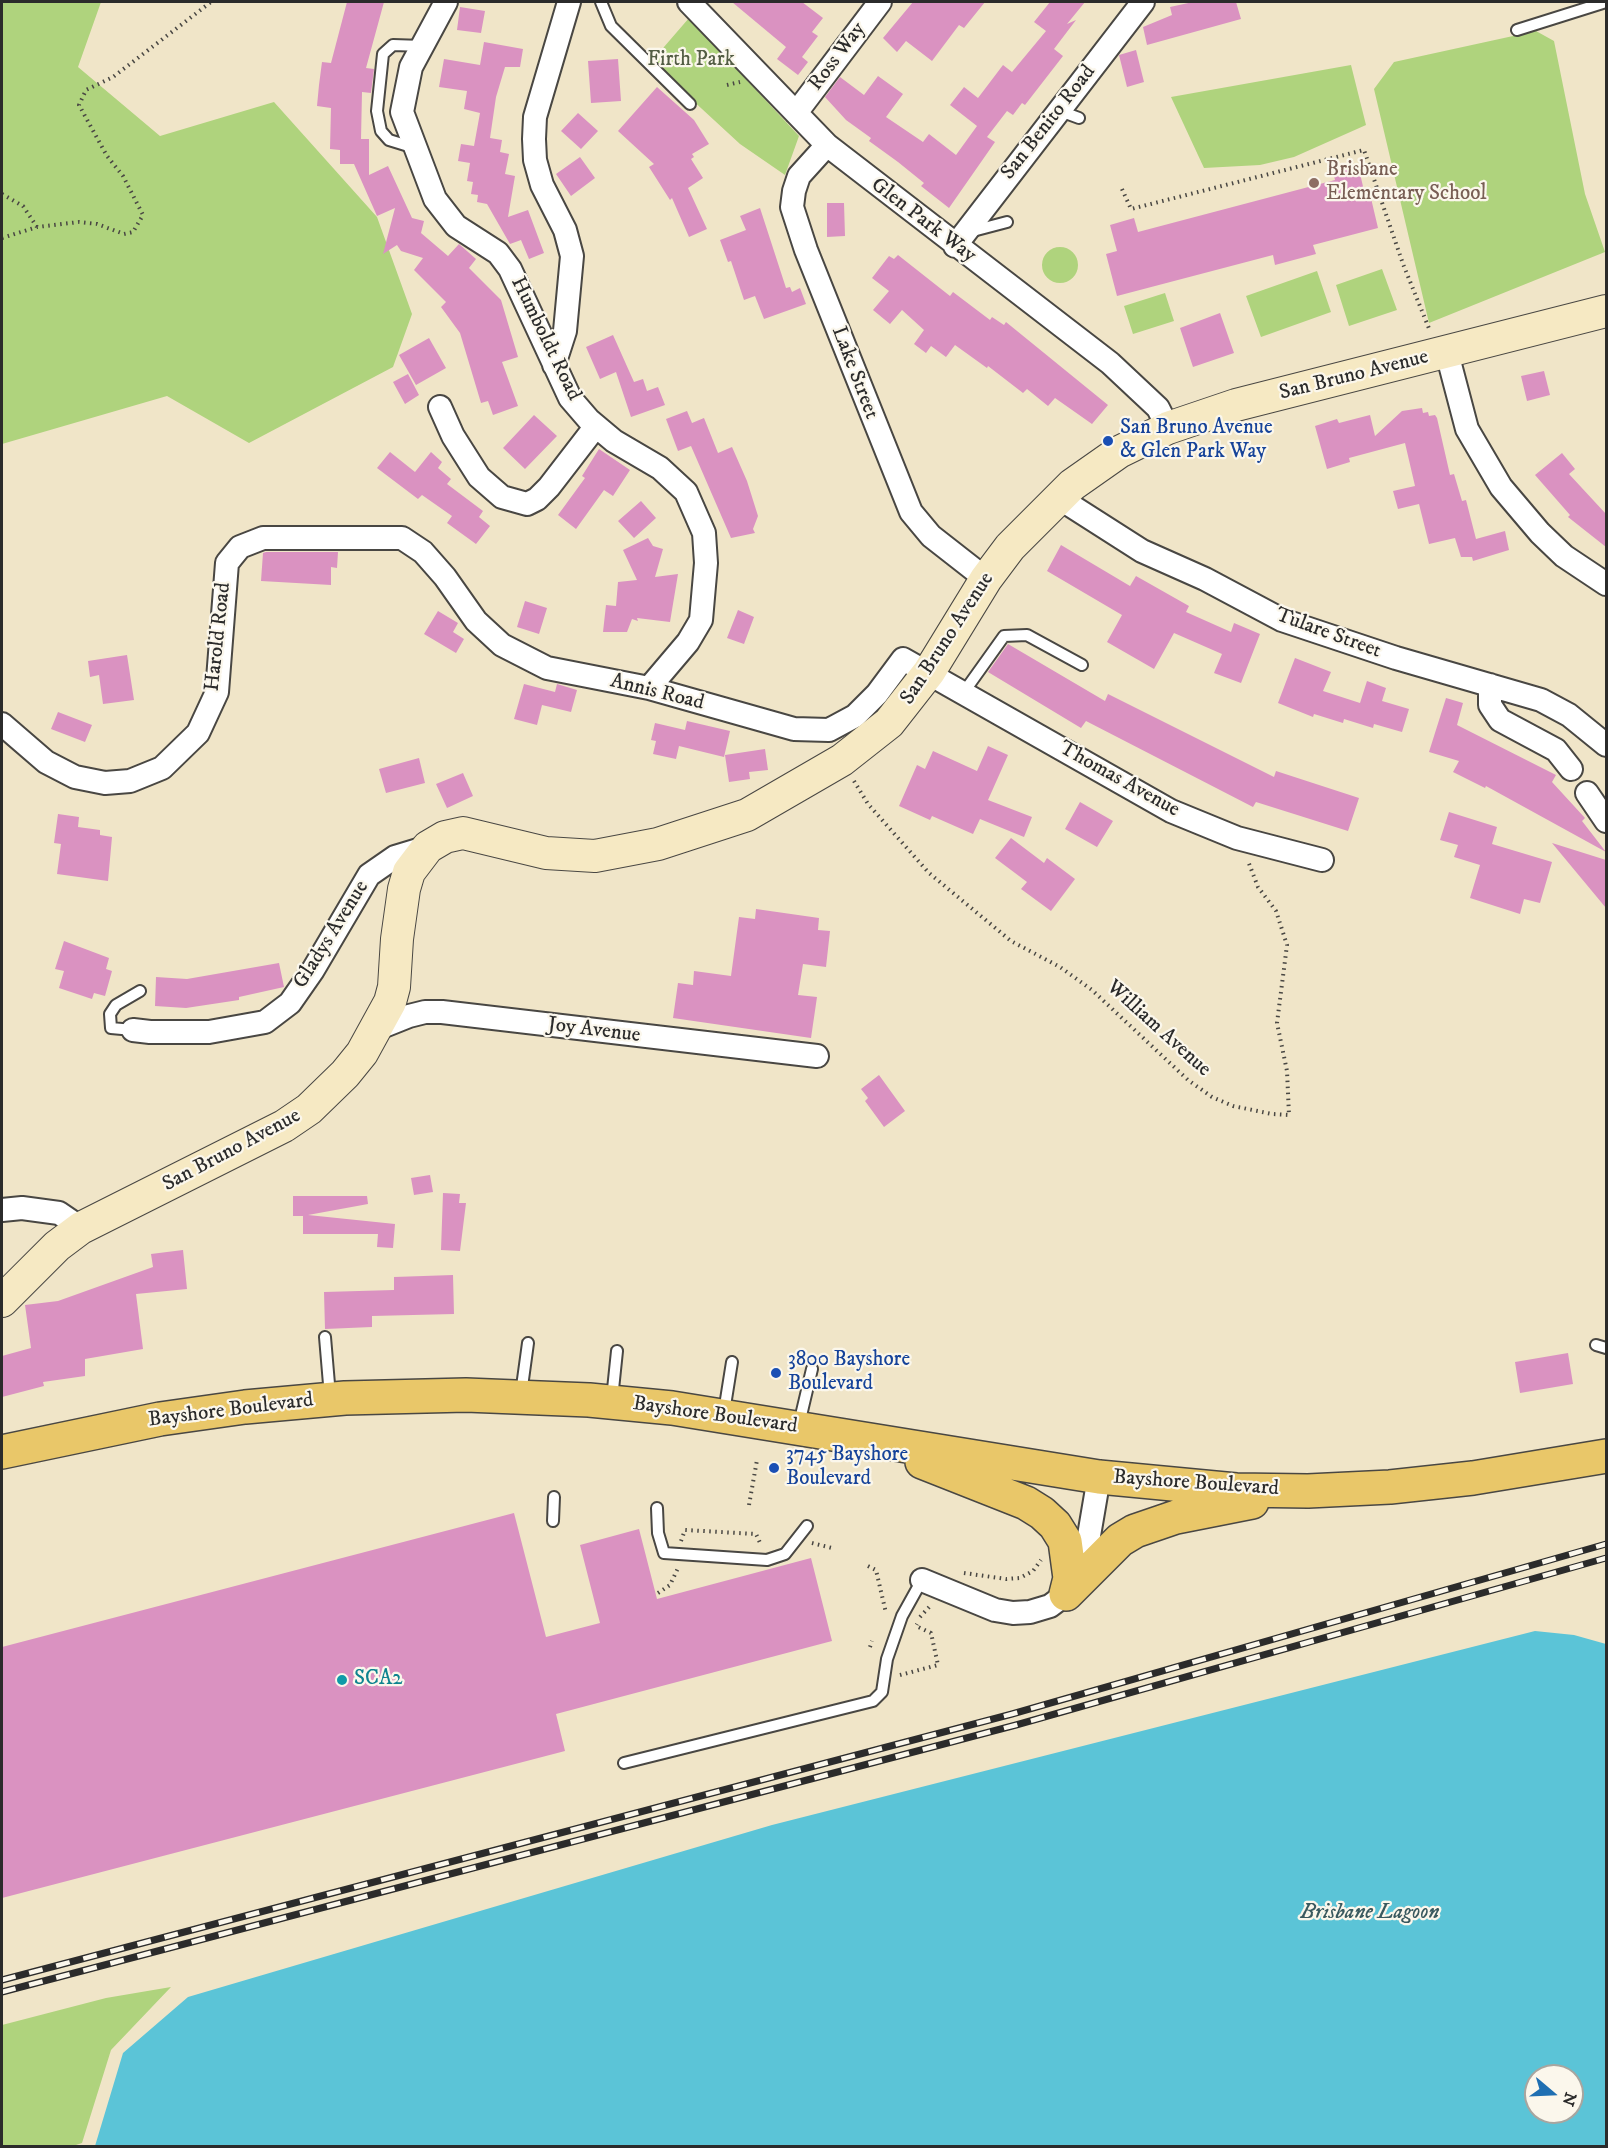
<!DOCTYPE html>
<style>
body{margin:0}
#map{position:relative;width:1608px;height:2148px;overflow:hidden;background:#f0e5c8;font-family:"IM FELL DW Pica",serif}
canvas{display:block}
.frame{position:absolute;inset:0;border:3px solid #2b2b2b;pointer-events:none}
.north{position:absolute;left:1524px;top:2064px;width:60px;height:60px;box-sizing:border-box;background:#fbf7ec;border:2px solid #a8a59f;border-radius:50%;rotate:109deg;font-size:16px;font-weight:700;line-height:24px;text-align:center;color:#2b2b2b}
.north::after{content:'';display:block;margin:auto;width:21px;height:27px;background:#1f6fb2;clip-path:polygon(50% 0,100% 100%,50% 72%,0 100%)}
</style>
<div id="map">
<canvas width="1608" height="2148"></canvas>
<div class="frame"></div>
<div class="north">N</div>
</div>
<script>
const ctx = document.querySelector('canvas').getContext('2d');
ctx.lineJoin = 'round';
function paint(path, color) { ctx.fillStyle = color; ctx.fill(path, 'evenodd'); }
const poly = rows => new Path2D(rows.map(r => 'M' + r).join(''));
function strokePath(path, color, width, dash) { ctx.strokeStyle = color; ctx.lineWidth = width; ctx.lineCap = dash ? 'butt' : 'round'; ctx.setLineDash(dash || []); ctx.stroke(path); }
function drawText(font, color, halo, rows, align = 'center') {
  ctx.font = font + ' "IM FELL DW Pica",serif'; ctx.lineWidth = 4.5; ctx.setLineDash([]); ctx.textBaseline = 'middle'; ctx.strokeStyle = halo; ctx.fillStyle = color; for (const [text, x, y, turn = 0] of rows) {
    ctx.save(); ctx.translate(x, y); ctx.rotate((+turn || 0) * Math.PI / 180); ctx.textAlign = isNaN(turn) ? turn : align; if (halo) ctx.strokeText(text, 0, 0); ctx.fillText(text, 0, 0); ctx.restore();
  }
}
paint(poly([
 [2,2,101,2,78,67,160,136,274,102,377,217,412,314,393,367,249,443,167,396,2,444],
 [689,18,799,136,785,175,740,144,651,62],
 [1536,31,1554,41,1585,194,1605,252,1429,323,1374,89,1394,62],
 [1351,65,1366,125,1294,157,1260,165,1204,168,1171,97],
 '1042 265a18 18 0 1 1 36 0a18 18 0 1 1-36 0Z',
 [1382,269,1397,310,1349,326,1336,285],
 [1317,271,1331,312,1261,337,1246,296],
 [1165,293,1174,321,1133,334,1124,306],
 [171,1987,111,2050,82,2143,73,2146,2,2146,2,2025,106,1998]
]), '#afd37d');
paint(poly([
 [1535,1631,1574,1635,1606,1644,1606,2146,95,2146,123,2053,188,1997,772,1825],
 [1536,2076,1572,2076,1572,2112,1536,2112]
]), '#5bc4d7');
paint(poly([
 [347,2,384,2,366,68,374,69,371,93,362,92,361,139,369,139,369,175,388,166,412,218,424,221,421,233,448,256,459,244,476,259,469,268,501,300,518,357,502,362,518,406,493,415,488,401,481,403,460,333,441,307,446,302,414,270,423,258,401,251,397,245,383,254,395,208,377,216,354,164,340,164,340,150,330,149,331,108,317,106,319,85,322,62,331,63],
 [732,2,802,2,823,18,812,32,818,36,802,57,808,62,798,75,777,59,786,47],
 [913,2,985,2,964,28,959,25,932,61,906,41,897,52,883,38],
 [1050,2,1085,2,1067,24,1076,20,1054,49,1063,56,1025,105,1022,103,1013,115,1007,111,987,137,995,142,949,208,921,186,924,183,898,162,869,141,871,138,846,120,825,97,840,77,864,95,878,76,903,94,886,117,923,142,929,134,956,155,977,126,950,105,964,87,978,98,1003,65,1012,72,1046,31,1034,22],
 [1193,2,1236,2,1241,19,1147,45,1143,27,1172,15,1170,7],
 [460,7,485,11,481,33,457,30],
 [484,42,523,49,520,67,505,67,496,97,490,138,502,140,500,152,509,154,505,174,515,176,508,217,528,210,544,253,529,259,521,240,510,244,487,204,477,202,478,195,471,194,473,182,467,181,470,163,458,161,461,144,474,146,480,113,464,109,467,91,439,87,444,59,480,65],
 [1136,50,1144,82,1127,87,1119,55],
 [618,59,621,101,591,103,588,61],
 [657,87,694,120,709,144,692,154,694,157,691,159,703,178,688,188,707,229,689,237,672,198,670,200,649,167,654,164,618,131],
 [578,113,598,131,581,149,561,131],
 [580,157,595,178,571,196,556,174],
 [1358,165,1365,195,1370,194,1378,228,1313,245,1316,254,1275,265,1273,255,1117,296,1106,254,1117,251,1110,225,1134,218,1138,232,1335,180,1333,172],
 [827,203,844,203,845,236,827,237],
 [760,208,786,288,790,287,792,292,800,288,806,304,764,319,755,296,744,300,731,261,728,262,720,240,746,230,740,216],
 [898,255,950,296,953,292,990,320,992,317,1004,325,1006,322,1108,405,1092,424,1055,398,1048,406,1027,389,1023,393,988,366,987,368,955,345,946,357,931,346,926,353,914,344,924,330,902,310,890,324,873,310,889,291,872,278,889,256,894,259],
 [1220,313,1234,353,1193,367,1180,328],
 [613,335,634,382,643,379,647,391,658,387,665,405,631,417,616,372,600,379,586,347],
 [429,338,446,368,416,385,399,355],
 [1544,371,1550,395,1527,401,1521,376],
 [408,374,419,395,405,404,393,382],
 [1422,408,1423,413,1428,412,1429,416,1435,415,1437,418,1450,475,1454,474,1462,501,1466,500,1476,539,1505,531,1509,550,1473,561,1472,557,1461,557,1455,538,1429,544,1419,504,1398,509,1393,491,1415,486,1405,443,1349,458,1350,462,1327,469,1315,426,1337,419,1339,423,1370,415,1375,436,1402,411],
 [687,411,692,423,704,418,718,453,732,447,747,481,758,516,753,529,755,533,731,538,691,446,678,451,666,419],
 [534,415,557,436,525,469,503,448],
 [599,449,630,470,613,496,604,490,576,529,558,515,585,478,582,476],
 [390,452,415,472,431,452,442,462,438,468,451,479,447,484,483,511,479,517,490,526,476,544,447,523,452,516,422,495,418,499,377,468],
 [1562,453,1575,469,1569,474,1606,514,1606,547,1568,517,1570,515,1535,475],
 [641,501,656,518,634,538,618,521],
 [648,538,653,546,663,549,655,577,678,574,670,622,637,618,638,621,632,619,627,632,603,632,606,605,616,606,618,582,637,580,623,550],
 [1061,545,1130,586,1136,576,1189,606,1186,612,1231,632,1234,623,1260,634,1241,683,1214,673,1222,654,1174,633,1154,669,1107,642,1122,615,1047,571],
 [266,552,338,552,337,568,331,567,331,585,261,581,263,553],
 [525,601,547,608,539,634,517,627],
 [738,610,754,617,744,644,727,638],
 [438,611,458,623,453,632,464,639,456,653,424,634],
 [1008,644,1105,701,1108,694,1274,777,1276,771,1359,798,1348,831,1256,802,1253,807,1086,721,1081,728,988,672],
 [127,655,134,700,103,704,99,675,90,677,88,661],
 [1295,658,1331,672,1323,691,1360,703,1367,681,1386,688,1382,701,1409,709,1402,732,1374,724,1373,728,1344,719,1343,723,1314,714,1313,717,1278,703],
 [524,684,555,692,557,684,577,690,571,712,542,705,537,725,514,719],
 [1446,698,1463,703,1457,725,1556,775,1552,782,1585,818,1582,821,1606,852,1486,786,1485,788,1453,772,1459,761,1429,752],
 [58,712,92,725,85,742,51,729],
 [687,721,730,731,724,757,679,746,676,759,653,754,656,741,651,740,655,723,685,730],
 [988,746,1008,755,988,800,1032,817,1024,837,980,819,973,834,932,816,930,820,899,806,917,765,925,769,933,751,977,771],
 [765,749,768,770,749,772,750,779,729,782,725,755],
 [419,758,425,783,386,793,379,769],
 [463,773,473,796,447,808,436,784],
 [1080,802,1113,821,1097,847,1065,829],
 [1449,812,1497,827,1492,844,1552,862,1540,903,1524,899,1520,914,1470,898,1480,865,1454,857,1458,845,1440,840],
 [58,814,79,817,78,827,100,830,100,835,112,837,108,881,57,874,61,844,54,843],
 [1011,838,1044,863,1047,858,1075,879,1051,911,1021,889,1027,882,995,858],
 [1552,843,1606,860,1606,908],
 [756,909,819,918,818,930,830,931,826,967,803,964,798,995,817,997,811,1038,673,1018,678,983,693,985,694,971,731,976,739,917,755,919],
 [64,941,109,958,106,969,112,971,105,996,94,993,92,999,59,988,64,971,55,969],
 [279,963,284,987,239,997,239,1000,186,1008,155,1006,156,977,187,979],
 [879,1075,905,1111,884,1127,865,1101,868,1098,861,1089],
 [430,1175,433,1192,414,1195,411,1178],
 [443,1193,460,1194,459,1203,466,1203,460,1251,441,1250],
 [293,1196,367,1196,368,1204,308,1215,395,1224,393,1248,377,1247,378,1234,303,1234,303,1216,293,1216],
 [183,1250,187,1289,136,1294,143,1349,85,1359,85,1376,43,1382,44,1386,2,1397,2,1356,31,1348,25,1305,58,1301,153,1267,151,1254],
 [453,1275,454,1314,372,1316,372,1327,325,1329,324,1292,394,1290,394,1277],
 [1568,1353,1573,1384,1520,1393,1515,1362],
 [514,1513,546,1637,600,1623,580,1545,639,1529,657,1599,811,1558,832,1641,556,1714,565,1751,2,1898,2,1647]
]), '#da92c1');
const lane = poly([
 [601,2,611,26,690,104],
 [1517,30,1606,2],
 [1060,111,1079,118],
 [415,148,389,140,381,131,377,111,383,54,393,45,423,46],
 [969,232,1007,222],
 [964,692,1004,636,1027,635,1082,665],
 [133,1030,111,1028,110,1014,116,1005,140,991],
 [325,1337,330,1396],
 [1596,1345,1606,1348],
 [521,1394,528,1343],
 [612,1399,617,1351],
 [724,1412,732,1362],
 [799,1424,812,1369],
 [657,1508,658,1533,664,1553,767,1560,785,1554,807,1526],
 [553,1521,554,1497],
 [624,1763,873,1701,882,1692,887,1659,902,1616,922,1580]
]);
const street = poly([
 [446,2,411,67,402,112,435,199,456,226,498,253,510,269,570,398,589,420,614,441,660,468,686,492,704,533,706,563,701,620,688,642,649,688],
 [689,2,827,145,1110,363,1158,408,1168,428],
 [796,113,880,2],
 [827,145,799,176,794,191,792,207,806,250,911,512,931,536,986,579],
 [955,246,1143,2],
 [1447,353,1467,429,1501,487,1540,533,1564,556,1606,584],
 [554,365,565,331,572,256,565,230,542,185,535,160,534,139,535,117,569,2],
 [440,407,453,436,479,477,502,497,527,504,537,499,549,487,596,426],
 [1059,498,1142,551,1205,579,1282,620,1396,658,1541,700,1569,715,1606,745],
 [1490,685,1490,705,1500,720,1556,750,1571,769],
 [2,724,46,762,75,777,105,783,130,781,162,768,198,733,217,692,227,563,240,547,263,538,402,538,423,552,445,577,476,621,502,645,547,668,649,688,794,729,829,730,855,716,877,694,903,659,1171,811,1237,838,1322,860],
 [1587,793,1606,821],
 [133,1030,150,1032,209,1032,265,1022,290,1003,313,970,369,875,395,857,428,847],
 [374,1030,409,1016,425,1012,442,1012,817,1056],
 [2,1210,22,1208,59,1213,81,1228],
 [922,1580,995,1610,1013,1613,1030,1612,1050,1606,1066,1594,1084,1565,1099,1477]
]);
const secondary = poly([
 [2,1301,57,1246,81,1228,284,1126,309,1109,345,1074,362,1053,390,1002,394,987,397,939,404,889,409,872,428,847,445,837,463,833,546,853,595,856,658,844,747,815,842,760,889,723,929,672,986,579,1010,547,1072,485,1119,452,1168,428,1236,405,1606,311]
]);
const primary = poly([
 [2,1452,160,1419,245,1407,345,1398,466,1395,589,1400,672,1408,1099,1477,1236,1490,1308,1491,1390,1487,1473,1478,1606,1456],
 [922,1462,1026,1503,1042,1513,1055,1525,1065,1541,1070,1578,1066,1594],
 [1066,1594,1120,1540,1135,1531,1176,1517,1252,1502]
]);
strokePath(lane, '#494743', 14);
strokePath(street, '#494743', 26);
strokePath(secondary, '#494743', 34);
strokePath(primary, '#494743', 36);
strokePath(poly([
 [727,85,740,82],
 [1122,189,1131,209,1364,150,1403,264,1430,331],
 [2,194,23,206,37,227],
 [2,238,37,227,79,222,97,224,124,234,133,232,143,215,123,176,107,156,79,105,86,90,113,77,211,2],
 [854,781,868,804,929,873,1011,941,1060,967,1092,990,1188,1080,1212,1097,1233,1106,1272,1114,1289,1115,1287,1071,1277,1023,1287,945,1276,911,1258,887,1248,861],
 [749,1505,757,1460],
 [681,1541,685,1530,756,1534,761,1545],
 [812,1543,832,1548],
 [868,1566,876,1570,886,1613],
 [964,1573,1006,1579,1020,1578,1033,1571,1041,1560],
 [658,1593,670,1585,678,1568],
 [920,1617,931,1605],
 [870,1647,872,1641],
 [900,1675,938,1665,931,1633,916,1626,917,1624]
]), '#494743', 4, [1.5, 4.5]);
strokePath(lane, '#fff', 10);
strokePath(street, '#fff', 22);
strokePath(secondary, '#f6e9c3', 32);
strokePath(primary, '#e9c769', 33);
const rail = poly([
 [2,1980,1012,1714,1606,1544],
 [2,1992,1016,1725,1606,1558]
]);
strokePath(rail, '#2b2b2b', 7);
strokePath(rail, '#fbf7ec', 4.5, [14]);
for (const [x, y, r, color] of [
 [1314,183,6,"#8d6e63"],
 [1108,441,6,"#1a4fb4"],
 [776,1373,6,"#1a4fb4"],
 [774,1468,6,"#1a4fb4"],
 [342,1680,6,"#0f9aa8"]
]) { const dot = new Path2D(); dot.arc(x, y, r, 0, 2 * Math.PI); ctx.fillStyle = color; ctx.fill(dot); strokePath(dot, '#fbf7ec', 2); }
drawText('21px', '#2b2b2b', '#fbf7ec', [
 ["Ross Way",838,57,-53],
 ["San Benito Road",1049,123,-52],
 ["Glen Park Way",923,221,37],
 ["Humboldt Road",545,339,64],
 ["Lake Street",854,373,69],
 ["San Bruno Avenue",1354,376,-14],
 ["Tulare Street",1328,634,20],
 ["Harold Road",219,637,-84],
 ["San Bruno Avenue",948,639,-57],
 ["Annis Road",657,693,14],
 ["Thomas Avenue",1119,780,29],
 ["Gladys Avenue",332,935,-58],
 ["William Avenue",1158,1029,42],
 ["Joy Avenue",594,1031,7],
 ["San Bruno Avenue",232,1151,-28],
 ["Bayshore Boulevard",231,1411,-7],
 ["Bayshore Boulevard",715,1416,8],
 ["Bayshore Boulevard",1196,1484,4]
]);
drawText('21px', '#535d44', '#fbf7ec', [
 ["Firth Park",691,61]
]);
drawText('21px', '#785e54', '#fbf7ec', [
 ["Brisbane",1326,171],
 ["Elementary School",1326,195]
], 'left');
drawText('21px', '#164399', '#fbf7ec', [
 ["San Bruno Avenue",1120,429],
 ["& Glen Park Way",1120,453],
 ["3800 Bayshore",788,1361],
 ["Boulevard",788,1385],
 ["3745 Bayshore",786,1456],
 ["Boulevard",786,1480]
], 'left');
drawText('21px', '#0d838f', '#fbf7ec', [
 ["SCA2",354,1680]
], 'left');
drawText('italic 22px', '#39595f', '#fbf7ec', [
 ["Brisbane Lagoon",1370,1913]
]);
</script>
